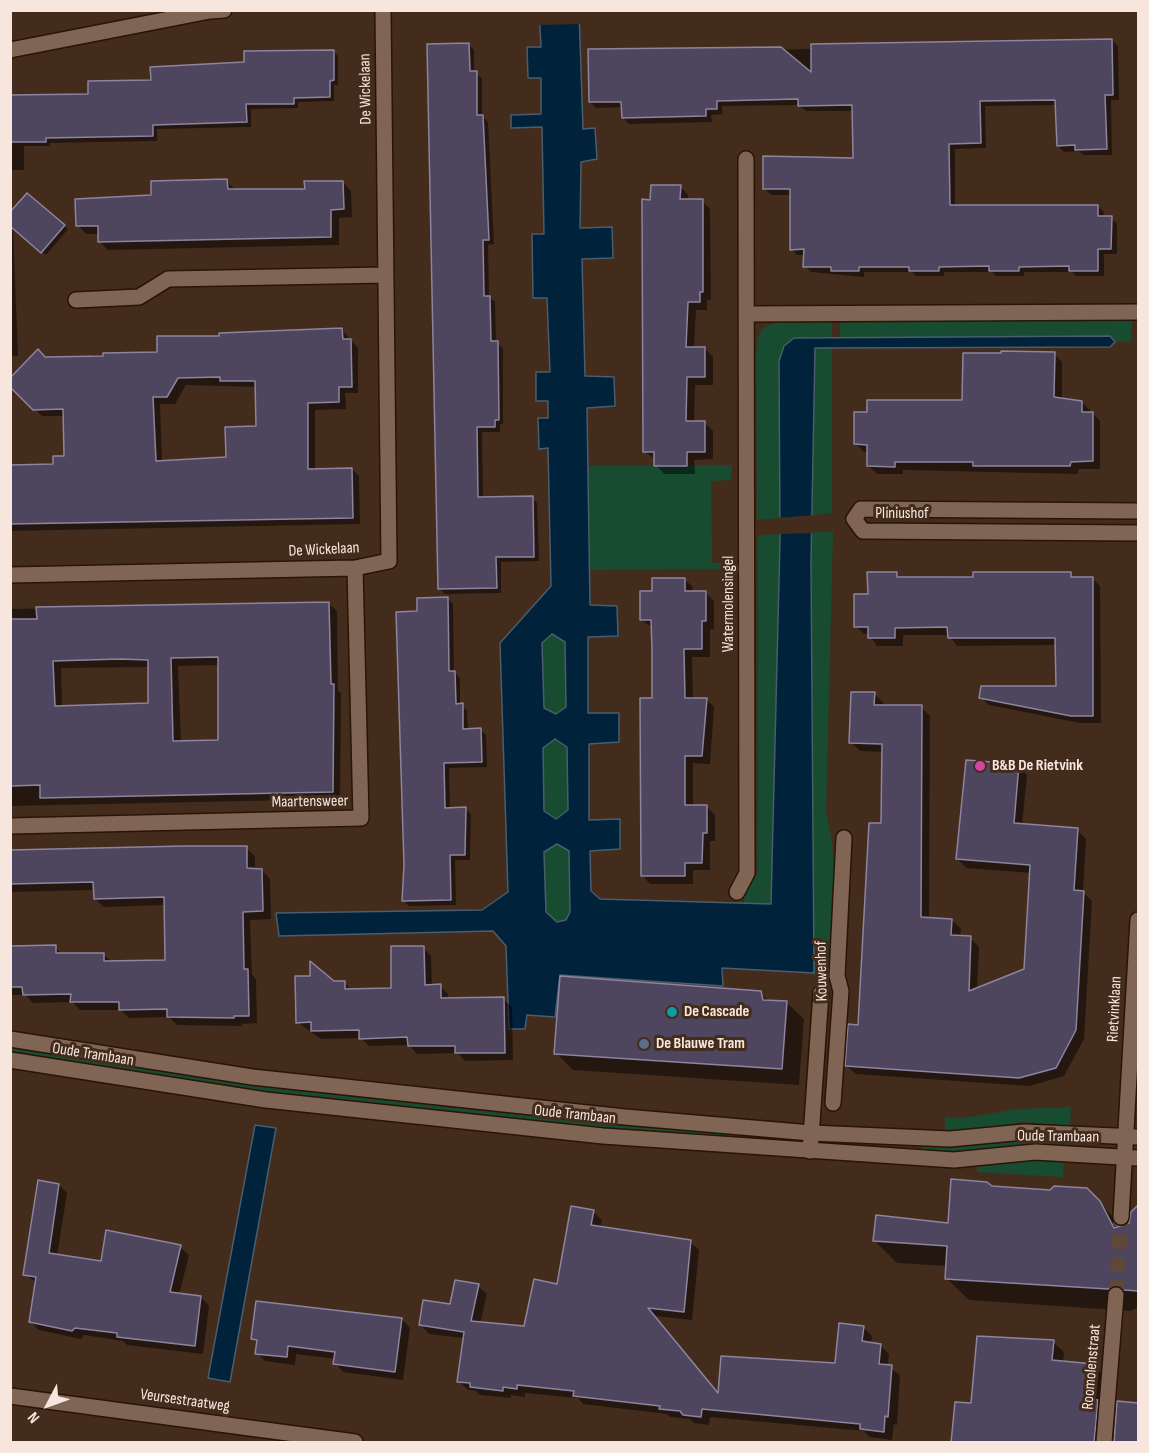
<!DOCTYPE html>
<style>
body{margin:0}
#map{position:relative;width:1149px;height:1453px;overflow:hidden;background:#442c1d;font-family:"Sofia Sans Condensed",sans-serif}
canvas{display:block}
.frame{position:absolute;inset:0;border:12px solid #f6e6dd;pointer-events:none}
.north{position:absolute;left:18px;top:1375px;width:60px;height:60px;-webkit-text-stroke:4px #442c1d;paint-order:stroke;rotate:229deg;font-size:16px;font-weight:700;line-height:24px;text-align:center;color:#f6e6dd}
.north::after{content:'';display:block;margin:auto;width:21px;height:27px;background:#f6e6dd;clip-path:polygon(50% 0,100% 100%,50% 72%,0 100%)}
</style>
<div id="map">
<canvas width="1149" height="1453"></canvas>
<div class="frame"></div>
<div class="north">N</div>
</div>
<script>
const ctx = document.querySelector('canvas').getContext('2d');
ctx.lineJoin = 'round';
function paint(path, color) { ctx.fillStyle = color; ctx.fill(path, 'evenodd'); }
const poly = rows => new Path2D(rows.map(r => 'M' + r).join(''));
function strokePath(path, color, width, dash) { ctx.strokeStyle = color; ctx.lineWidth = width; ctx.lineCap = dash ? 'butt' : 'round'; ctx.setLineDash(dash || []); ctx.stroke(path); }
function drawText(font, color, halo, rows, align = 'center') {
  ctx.font = font + ' "Sofia Sans Condensed",sans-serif'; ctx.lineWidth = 6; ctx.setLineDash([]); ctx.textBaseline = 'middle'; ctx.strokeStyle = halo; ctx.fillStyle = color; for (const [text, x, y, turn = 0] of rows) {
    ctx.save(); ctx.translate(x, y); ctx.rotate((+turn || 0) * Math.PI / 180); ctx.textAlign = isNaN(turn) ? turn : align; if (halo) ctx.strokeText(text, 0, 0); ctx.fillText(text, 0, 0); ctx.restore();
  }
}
paint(poly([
 [781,320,832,320,832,338,794,338,784,346,779,361,780,518,757,520,756,352,759,334,765,327],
 [1132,320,1131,341,1115,342,1110,336,840,338,840,321],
 [815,348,832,348,832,513,812,515],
 [732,465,731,480,711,481,712,563,732,563,731,569,590,570,589,466],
 [811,532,833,532,826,812,832,842,834,877,828,978,815,977,814,973],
 [780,534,771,904,744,903,744,893,758,872,758,535],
 [552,634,565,642,566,707,556,714,544,708,542,643],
 [555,739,567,747,568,810,556,819,544,811,543,747],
 [557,844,569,851,570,912,566,920,557,922,546,913,544,852],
 [10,1048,256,1084,512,1114,742,1135,735,1139,512,1120,255,1091,11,1055],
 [1071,1107,1070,1126,1021,1122,984,1129,945,1131,945,1117,963,1118,1018,1109],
 [1022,1139,1065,1141,1065,1147,1034,1144,964,1154,922,1151,922,1145,959,1147],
 [1017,1159,1064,1162,1063,1177,977,1172,977,1167]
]), '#184c31');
const water = poly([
 [539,11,579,11,583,129,595,128,597,159,581,162,580,228,612,227,613,258,582,259,585,376,614,377,615,406,587,408,590,605,617,606,618,636,588,637,588,713,619,713,619,742,589,744,589,820,620,819,620,849,590,851,591,891,600,899,771,904,780,540,779,361,784,346,794,338,1110,336,1115,342,1110,347,815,348,811,562,814,973,722,968,723,986,560,975,555,1017,527,1015,525,1029,509,1029,506,946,493,931,279,936,276,913,482,910,508,892,500,643,551,586,548,448,539,449,538,418,548,418,548,401,536,401,536,372,550,372,547,298,533,298,532,234,544,234,542,127,511,128,511,115,541,114,541,78,528,78,527,47,541,47,539,11],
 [552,634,565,642,566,707,556,714,544,708,542,643,552,634],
 [555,739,567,747,568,810,556,819,544,811,543,748,555,739],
 [557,844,569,851,570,912,566,920,557,922,546,912,544,852,557,844],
 [255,1125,276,1128,230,1382,208,1378,255,1125]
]);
paint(water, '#01223b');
strokePath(water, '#4a5d6c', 1.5);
paint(poly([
 [536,10,582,10,583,24,537,25],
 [815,515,814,533,777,534,777,518]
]), '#442c1d');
paint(poly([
 [1112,40,1118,46,1119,100,1111,100,1112,155,1083,155,1079,151,1064,152,1058,146,1056,105,985,106,986,148,955,149,955,206,1098,206,1104,212,1103,218,1111,218,1117,224,1117,254,1104,254,1104,276,1076,276,1072,272,1024,272,1024,276,996,276,992,272,944,272,944,276,916,276,912,272,864,272,864,277,811,272,805,266,805,255,797,255,792,249,792,195,771,195,765,189,855,160,854,111,806,111,799,105,722,106,722,114,711,115,712,122,629,124,623,118,623,107,596,108,590,102,736,51],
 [468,44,474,50,474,72,482,78,482,116,488,122,494,244,488,245,489,297,495,302,496,342,503,348,503,424,500,424,500,432,482,432,483,498,532,497,537,503,539,561,501,562,501,593,445,594,440,589],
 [333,51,338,56,338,85,334,85,334,101,298,102,298,108,251,109,251,127,157,129,157,141,50,143,50,146,24,146,24,170,10,170,10,97,90,95,245,63],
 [226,180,235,190,306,190,343,182,351,191,352,217,339,218,339,245,108,250,99,241,99,234,86,234,78,225,153,196],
 [680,186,688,195,688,201,702,201,710,209,711,300,707,300,707,310,696,310,694,348,705,348,713,357,713,385,695,385,694,423,705,423,713,431,713,459,694,460,695,474,664,474,656,465,656,460,644,451,652,201],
 [10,215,64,226,68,229,46,255,13,227,18,356,10,356],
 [342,330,358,348,358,393,345,393,346,409,315,410,315,470,352,469,359,476,360,524,10,531,10,468,55,466,66,458,64,416,42,416,10,385,45,358,159,353,221,337],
 [186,385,257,387,257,427,228,458,162,462,160,404,175,404],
 [1054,354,1062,362,1062,400,1082,402,1100,421,1100,469,1078,469,1078,474,903,470,903,474,877,474,869,466,869,452,864,452,856,444,964,402],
 [897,574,901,578,1070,574,1074,578,1092,578,1100,586,1101,723,1080,723,989,705,981,697,1057,688,1057,645,957,646,949,635,903,635,903,646,877,646,869,634,864,634,856,626,869,595],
 [684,579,693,587,692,593,706,593,714,601,714,629,710,629,710,657,692,657,693,699,706,699,714,707,710,764,693,763,693,806,706,806,715,815,715,841,710,841,710,870,693,870,693,884,650,884,642,875,653,699,653,628,641,620,653,593],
 [448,599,453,604,454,672,460,678,460,705,467,710,468,730,480,730,486,735,487,767,449,768,450,809,465,809,471,814,470,860,455,860,456,905,409,906,404,901,398,614,419,613],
 [328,603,337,611,338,691,341,693,340,799,10,806,10,609],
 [219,665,220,742,181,743,178,666],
 [149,667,150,705,62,707,61,668],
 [874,694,883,702,883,706,921,707,930,716,929,919,952,920,961,929,960,937,970,938,979,947,977,989,1025,970,1031,873,966,868,958,859,1018,766,1027,775,1022,825,1077,830,1086,839,1083,892,1092,901,1084,1039,1064,1076,1029,1086,856,1074,847,1066,859,1026,883,825,884,752,860,751,851,742],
 [246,848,255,856,255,870,262,870,270,879,271,919,250,920,252,975,256,979,257,1023,242,1024,242,1026,177,1025,169,1017,129,1018,121,1010,80,1010,72,1002,33,1003,25,995,10,995,10,942,15,947,55,947,63,955,103,954,112,962,166,961,166,905,104,907,95,899,95,890,10,892,10,852],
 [423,948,431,956,432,986,440,986,448,994,448,999,503,999,512,1007,513,1060,465,1061,458,1053,417,1054,409,1045,369,1046,361,1038,321,1039,297,1022,333,983,344,982,352,991,393,990],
 [760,992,769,1002,787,1003,804,1019,799,1085,573,1070,556,1053],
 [59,1185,67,1193,57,1256,102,1263,180,1247,189,1255,179,1295,201,1297,209,1306,203,1354,127,1345,123,1341,84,1335,81,1339,39,1330,31,1322,37,1283,24,1274],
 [992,1188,1050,1191,1086,1189,1123,1227,1127,1227,1132,1213,1138,1207,1138,1307,1131,1311,969,1300,946,1278,947,1266,897,1263,875,1241,950,1224],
 [593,1212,602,1220,600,1228,690,1242,699,1250,692,1320,654,1316,719,1395,836,1365,863,1327,872,1336,871,1344,880,1345,889,1354,887,1366,900,1375,897,1425,894,1424,892,1440,870,1437,864,1431,710,1417,709,1425,694,1423,689,1419,670,1417,667,1414,583,1404,578,1398,525,1393,525,1397,511,1395,511,1398,480,1395,476,1391,468,1390,459,1381,464,1338,429,1334,421,1325,478,1286,487,1294,480,1323,525,1328,558,1285],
 [402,1319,410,1328,403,1380,343,1372,335,1363,336,1359,296,1354,295,1365,265,1361,257,1353,258,1344,253,1338],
 [1053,1342,1064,1352,1063,1363,1094,1366,1104,1376,1105,1442,953,1442,973,1405],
 [1118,1403,1138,1405,1138,1442,1115,1442]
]), '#0007');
const building = poly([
 [1112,39,1113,95,1105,95,1107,149,1075,150,1075,145,1057,146,1055,100,980,101,981,143,949,144,950,205,1098,205,1098,216,1112,216,1111,249,1098,249,1098,271,1069,271,1069,266,1019,267,1019,271,989,271,989,266,939,267,939,271,909,271,909,267,859,267,859,271,831,271,831,267,803,267,804,249,790,250,790,189,763,189,763,156,853,158,852,105,798,106,798,99,717,101,717,109,706,109,706,116,622,118,621,102,589,102,588,49,781,47,811,72,811,44,1112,39],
 [469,43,470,71,477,71,477,115,483,115,489,240,483,240,484,296,490,296,491,341,498,341,499,420,495,420,495,427,477,427,478,497,533,496,534,557,496,557,497,588,438,589,427,44,469,43],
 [334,50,334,80,330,81,330,97,294,98,294,104,246,104,247,122,153,125,153,136,46,138,46,142,10,142,10,95,88,94,88,81,151,80,150,67,244,62,244,51,334,50],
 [227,179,228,189,305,189,304,181,343,181,344,209,331,210,331,237,98,242,98,226,76,226,75,199,151,195,151,181,227,179],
 [651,185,681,185,680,199,703,199,703,292,700,292,700,302,688,302,686,347,705,347,705,377,687,377,686,421,705,421,705,452,687,452,687,466,654,466,654,452,643,452,642,199,650,200,651,185],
 [27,193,65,225,41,253,10,226,10,212,27,193],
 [342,328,343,339,351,339,352,387,339,387,339,402,308,403,308,469,352,468,353,518,10,524,10,465,53,464,53,456,64,456,63,409,33,410,10,387,10,378,38,349,45,357,103,356,103,353,157,352,157,336,219,336,219,333,342,328],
 [220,377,220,381,255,381,256,426,225,427,226,457,156,461,153,397,167,397,178,378,220,377],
 [1001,351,1055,352,1054,397,1082,401,1082,412,1093,412,1093,461,1071,462,1070,466,973,466,973,462,895,462,895,467,867,466,867,445,854,444,854,412,867,412,867,400,962,400,963,353,1001,353,1001,351],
 [867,572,897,572,897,577,973,577,973,572,1071,572,1071,577,1093,577,1093,716,1071,716,979,698,981,686,1056,686,1055,638,948,638,947,627,895,628,895,638,868,638,868,627,854,627,854,594,868,594,867,572],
 [652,578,685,578,685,591,706,591,706,621,702,621,702,649,684,649,685,698,707,698,702,756,685,756,685,805,707,805,707,833,703,833,702,863,685,863,685,876,641,876,640,698,652,698,652,649,651,620,640,620,640,591,652,591,652,578],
 [448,597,449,671,455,671,456,704,463,703,463,729,481,728,482,762,444,763,445,808,466,807,465,855,450,855,451,900,402,901,404,865,396,612,417,611,417,598,448,597],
 [329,602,331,684,334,684,333,792,40,798,40,785,10,786,10,619,37,619,36,607,329,602],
 [218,657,218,740,173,741,171,658,218,657],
 [120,659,148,660,148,703,55,706,53,661,120,659],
 [851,692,875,692,874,705,922,705,921,917,952,919,951,935,971,936,969,991,1024,969,1030,865,956,859,966,760,1019,764,1014,823,1078,828,1074,890,1084,891,1076,1030,1056,1068,1019,1078,845,1066,848,1024,858,1025,869,823,881,823,882,744,849,743,851,692],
 [184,846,247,846,247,868,262,869,263,911,243,912,244,969,248,969,249,1016,234,1016,234,1018,167,1017,167,1009,119,1010,119,1002,70,1002,71,994,23,995,22,987,10,987,10,946,56,945,56,953,104,953,104,961,165,960,164,897,94,899,93,882,10,884,10,850,184,846],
 [391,946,424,946,425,985,441,984,441,998,504,997,505,1053,455,1053,455,1046,408,1046,407,1037,359,1039,359,1030,311,1031,311,1022,296,1023,295,976,310,976,310,961,334,981,345,981,345,989,391,988,391,946],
 [560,976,761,991,763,1000,787,1001,782,1069,554,1054,560,976],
 [951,1179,987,1182,992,1186,1050,1190,1054,1186,1087,1188,1100,1201,1114,1228,1129,1223,1131,1212,1138,1205,1138,1291,1124,1290,1116,1285,1108,1289,945,1279,947,1246,873,1241,876,1215,948,1223,951,1179],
 [38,1180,59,1184,49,1253,101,1261,106,1230,181,1245,170,1292,201,1296,195,1346,117,1337,117,1333,75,1328,72,1331,29,1322,36,1277,23,1275,38,1180],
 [571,1206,594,1210,591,1225,691,1240,684,1312,648,1308,718,1393,721,1356,835,1363,839,1323,864,1326,862,1341,881,1344,879,1364,892,1365,888,1417,885,1416,884,1432,860,1429,860,1424,702,1409,701,1417,683,1415,680,1411,659,1409,660,1406,573,1396,574,1391,517,1385,517,1389,503,1387,503,1391,470,1387,470,1383,457,1382,464,1332,419,1325,423,1300,450,1304,455,1280,479,1284,471,1321,524,1326,534,1279,557,1284,571,1206],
 [256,1301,402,1318,395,1372,333,1364,335,1352,288,1346,287,1357,255,1354,257,1340,251,1339,256,1301],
 [977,1336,1054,1340,1052,1360,1094,1364,1092,1399,1098,1400,1094,1443,951,1443,955,1402,971,1403,977,1336],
 [1117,1401,1138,1403,1138,1443,1114,1443,1117,1401]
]);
paint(building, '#4e455e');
strokePath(building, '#8d84a0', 1.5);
strokePath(poly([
 [1116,1295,1121,1217]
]), '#5f483a', 15, [15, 8]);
const pedestrian = poly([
 [833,1103,841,991,837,976,844,838]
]);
const minor = poly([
 [10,50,210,11,224,10],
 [76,300,139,297,168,279,385,275],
 [747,314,1138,312],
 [1138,511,861,509,854,519,863,531,1138,533],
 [10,575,355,568,389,561,383,10],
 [10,826,361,818,355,568],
 [737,892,747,873,746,159],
 [810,1151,821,993],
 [1121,1217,1138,920],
 [10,1396,355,1442],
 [1104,1442,1116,1295]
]);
const tertiary = poly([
 [10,1039,252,1077,625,1117,811,1133,950,1139,1024,1132,1138,1137],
 [10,1060,266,1100,603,1136,954,1160,1035,1152,1138,1158]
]);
strokePath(pedestrian, '#291406', 18);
strokePath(minor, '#291406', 18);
strokePath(tertiary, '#291406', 18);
strokePath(pedestrian, '#806555', 15);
strokePath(minor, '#806555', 15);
strokePath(tertiary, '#806555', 15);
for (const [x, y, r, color] of [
 [980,766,6,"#d1479c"],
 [672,1012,6,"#0f9aa8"],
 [644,1044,6,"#5c6f8a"]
]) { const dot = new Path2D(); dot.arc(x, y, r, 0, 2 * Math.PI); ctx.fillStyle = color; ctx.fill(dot); strokePath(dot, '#442c1d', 2); }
drawText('16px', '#f6e6dd', '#442c1d', [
 ["De Wickelaan",366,89,-91],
 ["Pliniushof",902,514],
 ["De Wickelaan",324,550,-3],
 ["Watermolensingel",729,604,-90],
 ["Maartensweer",310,802,-1],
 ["Kouwenhof",822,971,-91],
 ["Rietvinklaan",1115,1009,-87],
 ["Oude Trambaan",93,1055,9],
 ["Oude Trambaan",575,1115,6],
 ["Oude Trambaan",1058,1137,1],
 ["Roomolenstraat",1092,1367,-85],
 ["Veursestraatweg",185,1401,8]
]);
drawText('bold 16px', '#f6e6dd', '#442c1d', [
 ["B&B De Rietvink",992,766],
 ["De Cascade",684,1012],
 ["De Blauwe Tram",656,1044]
], 'left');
</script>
